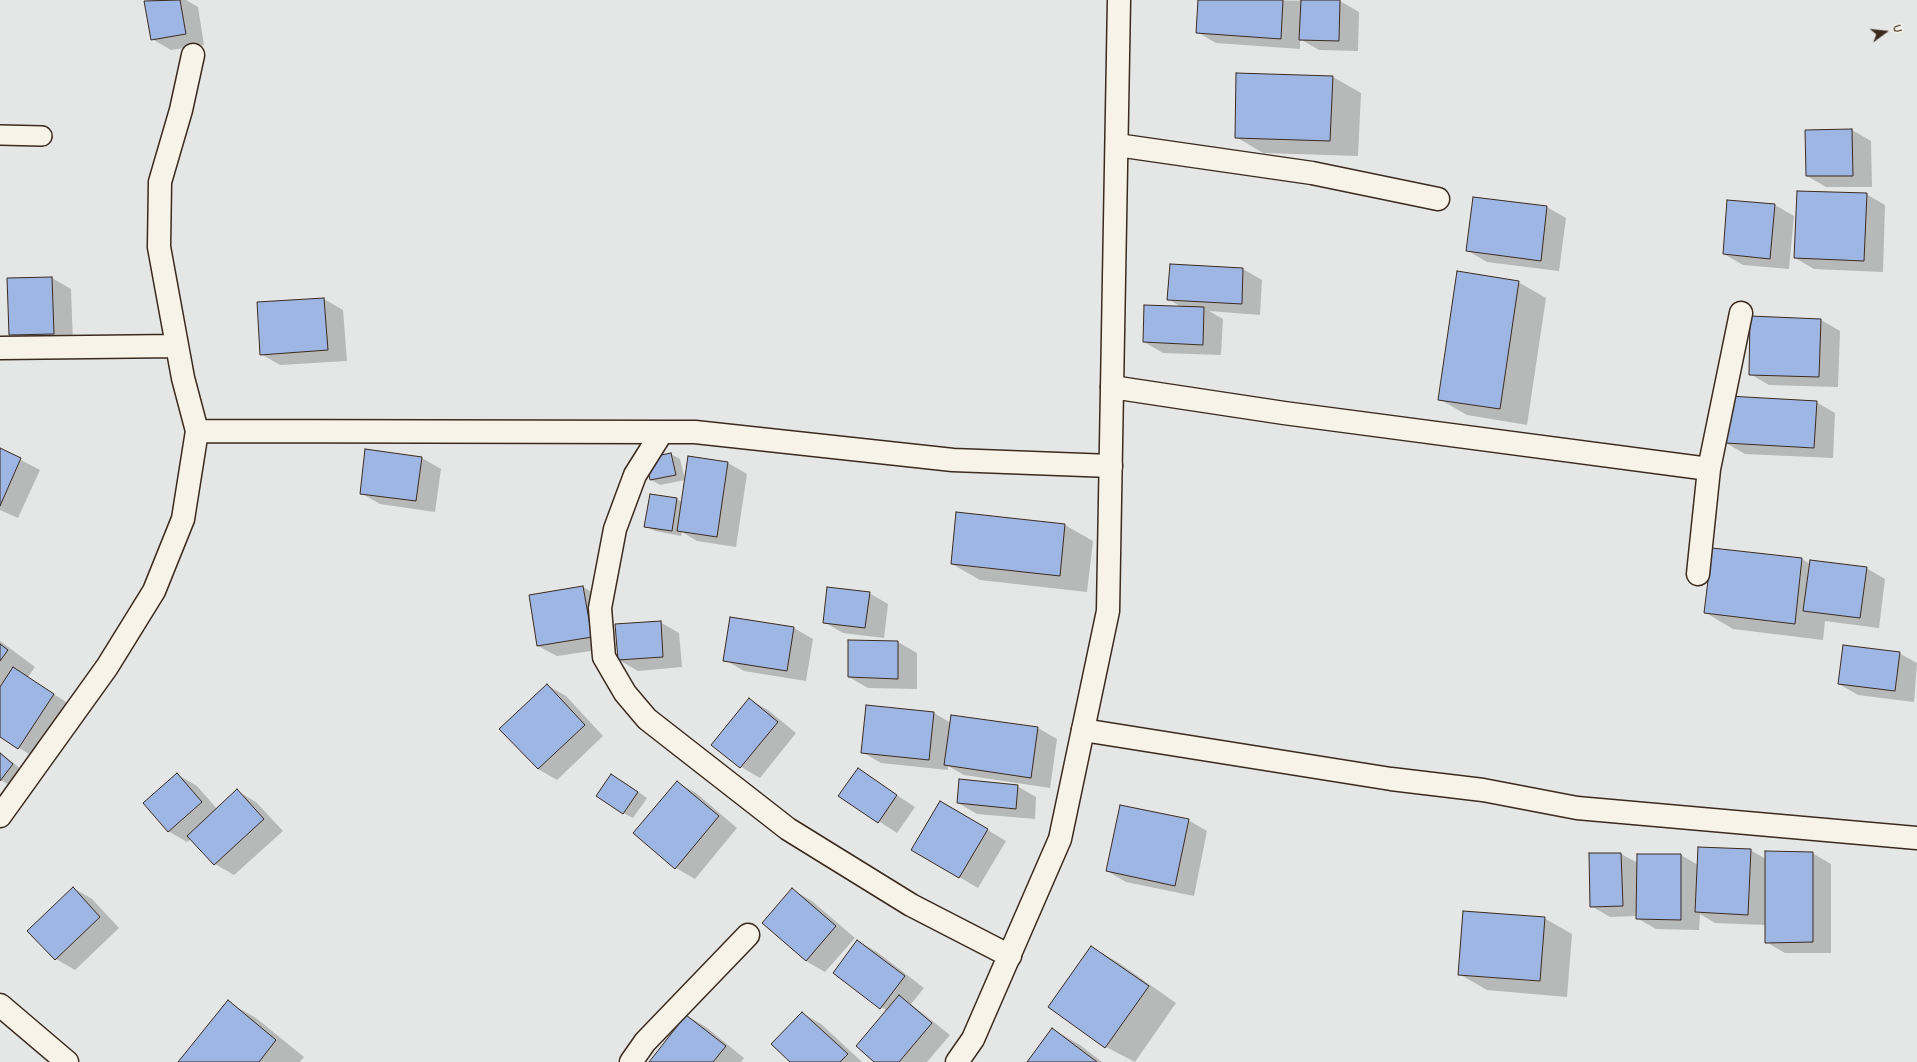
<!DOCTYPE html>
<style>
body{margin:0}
#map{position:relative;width:1917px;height:1062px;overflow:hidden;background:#e5e7e7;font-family:"Comic Neue",sans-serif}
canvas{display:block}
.north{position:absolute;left:1865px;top:12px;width:40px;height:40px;-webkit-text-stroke:3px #f7f3e8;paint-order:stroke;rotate:75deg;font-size:11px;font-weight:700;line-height:16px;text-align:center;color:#3b2a1e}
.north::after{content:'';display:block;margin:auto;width:14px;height:18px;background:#3b2a1e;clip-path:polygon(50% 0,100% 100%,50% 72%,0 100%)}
</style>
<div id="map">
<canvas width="1917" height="1062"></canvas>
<div class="north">U</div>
</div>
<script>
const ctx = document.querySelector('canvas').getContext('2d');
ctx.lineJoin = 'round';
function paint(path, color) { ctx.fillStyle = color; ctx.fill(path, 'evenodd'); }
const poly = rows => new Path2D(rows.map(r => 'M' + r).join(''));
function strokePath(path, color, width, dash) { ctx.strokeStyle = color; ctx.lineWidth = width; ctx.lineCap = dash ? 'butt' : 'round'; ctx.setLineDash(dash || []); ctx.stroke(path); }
paint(poly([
 [154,0,186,0,198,7,204,45,171,50,152,39,146,1],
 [1199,0,1340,1,1359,12,1358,51,1319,50,1300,39,1300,49,1216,43,1197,32],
 [1333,77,1361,93,1358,156,1263,153,1236,137],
 [1852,130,1871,141,1872,187,1826,187,1807,176,1806,131],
 [1866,194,1885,205,1883,272,1814,269,1795,258],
 [1775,205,1794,216,1789,269,1743,265,1724,254],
 [1547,207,1566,218,1559,271,1487,262,1468,251],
 [1170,265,1243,269,1262,280,1260,315,1209,311,1223,319,1221,355,1163,353,1144,342,1183,308,1168,299],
 [52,278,71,289,73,344,29,345,10,334,8,279],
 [1518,282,1546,298,1527,425,1467,415,1439,399],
 [324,299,343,310,347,361,280,365,261,354],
 [1821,320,1840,331,1838,387,1769,385,1750,374],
 [1816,402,1835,413,1833,458,1745,454,1726,443],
 [0,449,40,470,18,518,0,510],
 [671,454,680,459,685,480,660,485,651,480],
 [422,458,441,469,435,512,380,504,361,493],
 [728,463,747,474,736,547,697,541,682,532,681,536,655,531,645,526,677,499,683,503],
 [1065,525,1093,541,1087,592,980,580,952,564],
 [1713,549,1802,559,1810,564,1866,568,1885,579,1879,628,1825,621,1823,640,1733,629,1706,613],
 [583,587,602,598,611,648,557,656,538,646,530,595],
 [869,593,888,604,884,638,843,633,824,622],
 [731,618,794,628,813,639,806,681,744,671,725,660],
 [660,622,679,633,682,667,638,671,619,660],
 [0,641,35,667,28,677,72,706,37,759,0,736],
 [898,642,917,653,917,689,868,688,849,677],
 [1899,653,1917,663,1914,702,1858,695,1839,684],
 [547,685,566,696,603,736,557,780,538,769],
 [749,699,768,710,796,733,760,778,741,767,713,744],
 [934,713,951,723,952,716,1038,728,1057,739,1050,788,964,775,948,766,948,770,881,763,862,752],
 [0,752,22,770,10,785,0,780],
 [858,770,915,807,897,833,840,796],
 [178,775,197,786,217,809,237,791,256,802,283,831,234,875,215,864,191,839,187,842,168,831],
 [621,780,647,798,633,818,623,813],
 [677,782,696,793,737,828,695,879,676,868],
 [1017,786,1036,797,1035,819,977,814,958,803],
 [959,813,1006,841,978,888,913,850],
 [1188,820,1207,831,1194,896,1126,882,1107,871],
 [1750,850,1766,859,1812,853,1831,864,1831,953,1785,953,1766,942,1766,925,1715,923,1700,914,1699,930,1656,929,1637,918,1637,916,1610,917,1591,906,1621,854,1638,863,1638,855,1681,855,1698,865],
 [73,888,92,899,119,928,75,970,56,959],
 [793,890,812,901,855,938,825,972,806,961,763,923],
 [1544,918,1572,934,1567,997,1487,990,1459,974],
 [858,941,877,952,924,988,911,1004,950,1035,927,1062,876,1062,887,1011,834,972],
 [1091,947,1119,963,1176,1003,1135,1062,1106,1047,1049,1007],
 [228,1002,256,1018,304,1057,300,1062,179,1062],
 [802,1013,821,1024,862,1062,792,1062],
 [687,1016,706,1027,744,1058,741,1062,650,1062],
 [1053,1029,1080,1045,1102,1062,1028,1062]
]), '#0003');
const building = poly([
 [180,0,186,34,151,40,144,1,180,0],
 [1198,0,1283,0,1281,39,1196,33,1198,0],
 [1301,0,1340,0,1339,41,1299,40,1301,0],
 [1236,73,1333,76,1330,141,1235,138,1236,73],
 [1852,129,1853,176,1806,176,1805,130,1852,129],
 [1797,191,1867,193,1864,261,1794,258,1797,191],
 [1473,197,1547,206,1541,261,1466,251,1473,197],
 [1727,200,1775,204,1770,259,1723,254,1727,200],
 [1170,264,1243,268,1242,304,1167,300,1170,264],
 [1457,271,1519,281,1500,409,1438,400,1457,271],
 [52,277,54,334,9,335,7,278,52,277],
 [324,298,328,350,260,355,257,302,324,298],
 [1144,305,1204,307,1203,345,1143,342,1144,305],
 [1750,316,1821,319,1819,377,1749,375,1750,316],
 [1728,396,1817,401,1814,448,1725,443,1728,396],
 [0,448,21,458,0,506,0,448],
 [365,449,422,457,416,501,360,494,365,449],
 [671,453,676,475,650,480,646,458,671,453],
 [688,456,728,462,717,537,677,531,688,456],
 [650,494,677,498,672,531,644,527,650,494],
 [956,512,1065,524,1060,576,951,564,956,512],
 [1712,548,1802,558,1795,624,1704,613,1712,548],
 [1810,560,1867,567,1860,618,1803,611,1810,560],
 [583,586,592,637,537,646,529,595,583,586],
 [827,587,870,592,865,628,823,623,827,587],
 [730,617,794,627,787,671,723,661,730,617],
 [661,621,663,657,618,660,615,624,661,621],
 [848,640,898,641,898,679,848,677,848,640],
 [0,644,8,650,0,661,0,644],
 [1843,645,1900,652,1895,691,1838,684,1843,645],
 [13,667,54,694,18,749,0,737,0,687,13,667],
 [547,684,585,725,538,769,499,729,547,684],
 [749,698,778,722,740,768,711,745,749,698],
 [866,705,934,712,929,760,861,753,866,705],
 [951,715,1038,727,1031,778,944,765,951,715],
 [0,753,13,764,0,781,0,753],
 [858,768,897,795,878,823,838,796,858,768],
 [177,773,202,802,168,832,143,803,177,773],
 [611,774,638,792,623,814,596,796,611,774],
 [959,779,1018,785,1016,809,957,803,959,779],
 [677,781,719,816,675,869,633,833,677,781],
 [237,789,264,819,214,865,187,836,237,789],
 [940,801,988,829,959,878,911,850,940,801],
 [1120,805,1189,819,1175,886,1106,871,1120,805],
 [1698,847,1751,849,1748,915,1695,912,1698,847],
 [1765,851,1813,852,1813,942,1765,943,1765,851],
 [1589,853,1621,853,1623,906,1590,907,1589,853],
 [1637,854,1681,854,1681,920,1636,919,1637,854],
 [73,887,100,917,55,960,27,931,73,887],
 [792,888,836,926,806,961,762,923,792,888],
 [1463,911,1545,917,1540,981,1458,975,1463,911],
 [857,940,905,976,880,1009,833,973,857,940],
 [1091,946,1149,986,1105,1048,1048,1007,1091,946],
 [899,995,932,1023,899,1062,874,1062,856,1046,899,995],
 [228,1000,276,1040,259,1062,178,1062,228,1000],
 [802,1012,848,1054,840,1062,790,1062,771,1044,802,1012],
 [686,1015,726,1046,713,1062,649,1062,686,1015],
 [1052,1028,1097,1062,1027,1062,1052,1028]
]);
paint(building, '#9eb6e3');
strokePath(building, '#3b2a1e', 1);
const service = poly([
 [0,135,42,136]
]);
const minor = poly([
 [1117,145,1312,173,1438,199],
 [0,348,177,346],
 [1112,387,1284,413,1709,469],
 [197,431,662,432],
 [1698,574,1709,469,1741,313],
 [1083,730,1391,779,1483,790,1577,808,1917,838],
 [0,816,107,667,154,591,183,519,197,431,183,378,159,247,160,182,181,110,193,55],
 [1010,956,911,905,788,829,647,719,625,693,604,657,600,608,615,529,635,475,662,432,695,432,953,460,1111,466],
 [0,1005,67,1062],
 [631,1062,645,1042,748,935]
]);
const tertiary = poly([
 [957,1062,973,1039,1060,839,1108,611,1119,0]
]);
strokePath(service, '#3b2a1e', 22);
strokePath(minor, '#3b2a1e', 25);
strokePath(tertiary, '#3b2a1e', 25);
strokePath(service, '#f7f3e8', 19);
strokePath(minor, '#f7f3e8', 22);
strokePath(tertiary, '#f7f3e8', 22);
</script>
